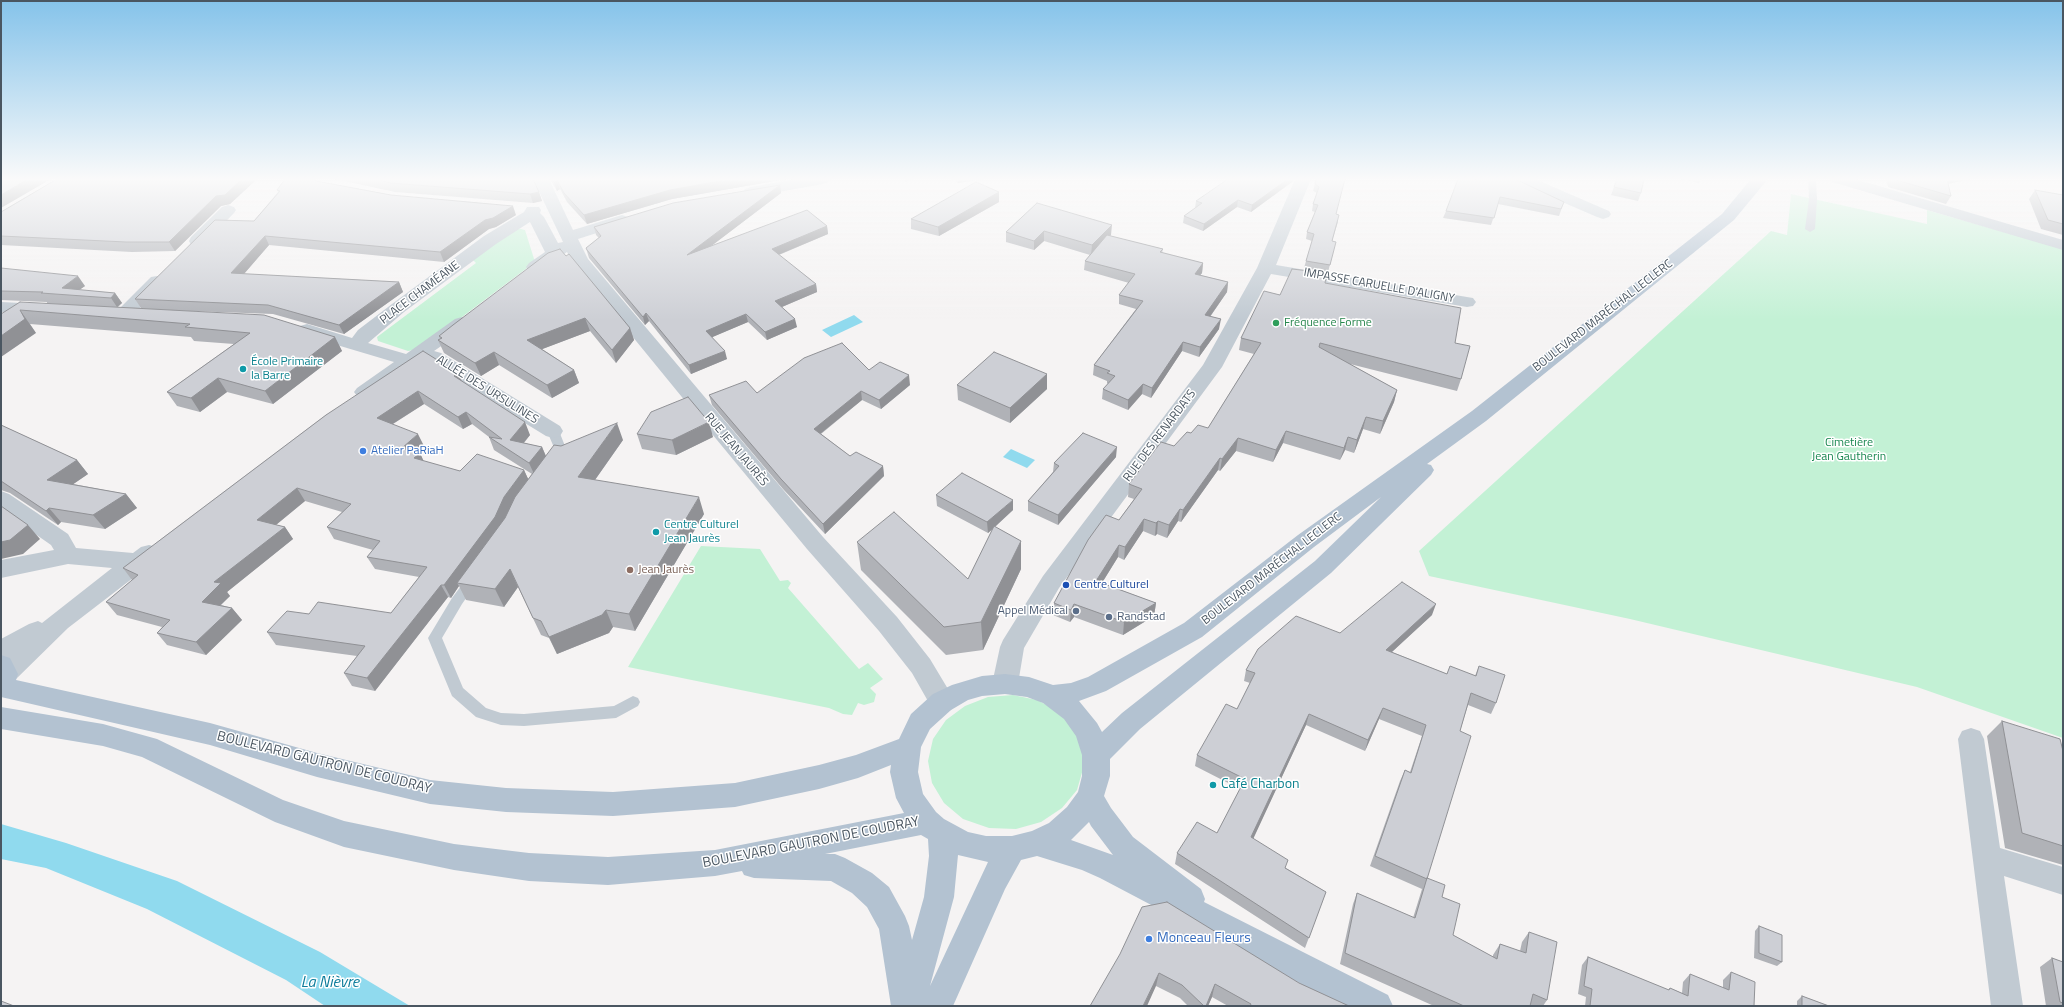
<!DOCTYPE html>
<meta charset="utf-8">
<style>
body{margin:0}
#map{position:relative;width:2064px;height:1007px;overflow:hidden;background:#f5f3f3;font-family:"Titillium Web",sans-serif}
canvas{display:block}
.frame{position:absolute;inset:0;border:2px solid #4a5661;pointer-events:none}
</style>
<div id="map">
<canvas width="2064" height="1007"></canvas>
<div class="frame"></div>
</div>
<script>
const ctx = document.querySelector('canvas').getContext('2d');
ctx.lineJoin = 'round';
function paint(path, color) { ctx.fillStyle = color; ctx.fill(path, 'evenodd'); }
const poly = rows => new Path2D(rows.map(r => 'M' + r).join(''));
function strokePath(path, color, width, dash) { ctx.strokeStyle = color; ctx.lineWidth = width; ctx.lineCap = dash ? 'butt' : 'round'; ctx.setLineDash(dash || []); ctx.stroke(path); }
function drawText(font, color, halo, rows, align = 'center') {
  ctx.font = font + ' "Titillium Web",sans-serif'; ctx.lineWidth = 3; ctx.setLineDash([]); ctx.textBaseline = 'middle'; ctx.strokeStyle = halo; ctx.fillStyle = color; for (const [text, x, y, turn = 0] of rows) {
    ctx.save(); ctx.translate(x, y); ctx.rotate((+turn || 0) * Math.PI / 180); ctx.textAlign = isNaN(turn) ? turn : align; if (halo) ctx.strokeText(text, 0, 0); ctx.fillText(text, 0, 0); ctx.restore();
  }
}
paint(poly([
 [1791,194,1927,224,1927,210,2063,249,2063,738,1917,687,1630,619,1429,576,1419,551,1771,231,1787,235],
 [517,228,525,230,535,262,446,329,414,350,408,351,378,341,377,337,476,263,472,259],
 [701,546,760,549,780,581,788,580,791,583,788,588,859,669,868,663,883,679,870,688,876,694,874,702,864,705,858,703,852,715,843,714,829,708,628,667],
 [1013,695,1037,700,1058,711,1074,728,1083,748,1083,769,1077,790,1062,808,1041,822,1016,829,989,828,963,819,944,803,932,783,928,761,933,739,946,720,965,706,988,697]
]), '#c3f1d5');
paint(poly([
 [854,315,863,322,831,337,822,330],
 [1011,449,1035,460,1027,468,1003,457],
 [1,824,66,843,177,881,320,952,410,1006,325,1006,286,980,147,909,46,868,1,859]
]), '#90daee');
paint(poly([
 [1808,179,1816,179,1817,199,1815,229,1810,232,1805,229,1809,199,1808,179],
 [553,427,559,431,567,451,559,461,555,462,549,458,555,450,547,431,553,427],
 [472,576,477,578,478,581,462,604,442,638,463,688,486,708,501,713,524,714,614,706,633,696,638,698,640,702,638,706,616,718,524,726,501,725,476,717,452,696,428,638,452,598,467,578,472,576]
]), '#c1cad2');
paint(poly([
 [533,179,549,179,573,230,622,215,628,217,630,220,628,223,578,239,588,259,823,537,897,617,930,659,951,694,955,702,951,710,942,713,933,710,912,673,879,631,807,549,717,440,574,265,567,252,541,271,535,272,529,271,526,267,529,263,545,252,530,222,496,244,404,312,368,343,406,354,455,319,462,317,469,319,471,323,469,327,434,351,441,353,560,426,563,431,560,436,553,438,546,436,422,360,371,396,364,398,357,396,354,392,357,388,394,362,300,334,298,330,300,326,307,324,352,338,358,330,392,304,484,236,524,212,527,207,539,207,541,210,540,213,544,217,558,243,563,242,533,179],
 [796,179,831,179,828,182,823,184,751,197,745,195,743,192,745,189,751,187,796,179],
 [1295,179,1311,179,1276,265,1467,297,1473,298,1476,302,1473,306,1467,307,1271,274,1222,367,1059,588,1024,648,1018,684,1014,691,1005,694,996,691,992,684,1000,647,1003,640,1043,576,1203,365,1257,268,1295,179],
 [1513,179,1535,179,1609,211,1611,214,1609,217,1603,219,1597,217,1516,182,1513,179],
 [1829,179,1855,179,2063,240,2063,250,1832,182,1829,179],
 [228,205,234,207,236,210,234,213,203,245,197,246,191,245,189,241,191,237,222,207,228,205],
 [157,276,163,277,166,281,163,285,129,319,123,320,117,319,114,315,117,311,151,277,157,276],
 [1,302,42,304,48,305,51,309,48,313,42,314,1,312,1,302],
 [1,491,9,494,68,534,76,548,133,553,141,547,149,545,157,547,160,553,157,559,146,568,68,628,14,681,5,684,1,683,1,662,3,660,1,661,1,639,29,624,38,621,42,623,112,568,68,564,1,578,1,560,54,550,51,545,1,510,1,491],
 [1971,728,1980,731,1984,739,2000,848,2063,867,2063,895,2004,876,2023,1006,1991,1006,1958,739,1962,731,1971,728]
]), '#c1cad2');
paint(poly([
 [1751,179,1768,179,1734,220,1486,421,1427,464,1431,465,1434,470,1431,475,1331,573,1140,729,1110,759,1110,776,1104,796,1111,808,1133,837,1201,889,1205,899,1204,902,1388,995,1393,1006,1343,1006,1100,878,1082,870,1037,856,1021,860,1005,889,953,1006,891,1006,879,929,867,907,852,893,831,881,754,878,744,875,742,871,715,876,608,885,529,881,454,870,344,847,275,822,142,757,103,746,1,729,1,707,103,724,157,739,283,800,344,821,454,844,529,853,608,857,715,850,904,813,896,798,890,772,891,765,858,778,819,789,735,807,613,816,506,812,430,804,317,777,210,745,1,697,1,655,10,658,18,674,16,680,210,723,317,753,430,780,506,788,613,792,735,783,819,765,856,755,899,739,911,714,933,694,952,685,982,676,1005,674,1029,677,1053,685,1071,683,1088,677,1184,623,1298,535,1472,411,1722,214,1751,179],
 [1381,497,1315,561,1122,713,1102,732,1097,723,1079,701,1106,691,1202,637,1314,547,1381,497],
 [1005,694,1027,697,1043,703,1064,719,1076,736,1082,755,1082,776,1078,792,1067,807,1049,823,1032,831,1012,836,986,836,968,832,944,819,936,812,923,794,918,772,921,747,930,729,951,710,968,700,982,696,1005,694],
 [1089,822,1091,826,1113,855,1071,840,1089,822],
 [921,835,928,839,929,856,924,897,912,940,909,926,905,916,889,887,872,873,845,858,835,854,825,854,921,835],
 [958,855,988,862,930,986,954,897,958,855]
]), '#b3c2d1');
paint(poly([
 [57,179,257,179,230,204,221,206,175,251,132,252,1,245,1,212],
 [335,179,533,179,539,192,542,201,533,203,395,192],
 [550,179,786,179,672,199,587,224,567,202,560,189,557,191],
 [952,179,983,179,958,183],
 [1316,179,1336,214,1338,222,1332,241,1334,249,1328,272,1304,268,1306,261,1312,241,1306,239,1307,232,1315,212,1312,211,1313,204,1317,193,1313,191],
 [1617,179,1641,193,1638,201,1611,195],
 [1681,179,1701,179,1699,183],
 [1886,179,1970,179,1948,184,1951,196,1946,204,1888,187],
 [1476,180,1564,202,1559,216,1498,204,1491,225,1443,218,1446,211],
 [316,181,391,195,516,215,496,227,489,229,444,262,269,245,244,274,399,282,403,292,344,334,273,314,190,311,335,337,342,351,273,404,227,392,200,412,177,406,167,392,234,344,194,341,191,337,30,324,36,333,1,314,47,303,47,302,1,300,1,268,85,286,79,290,115,293,122,303,118,307,141,308,135,299,254,221,278,192,277,190],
 [1292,182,1251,212,1237,207,1203,231,1183,223,1184,216,1195,208,1196,201],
 [780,185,781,193,711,246,827,226,828,234,779,255,816,284,817,292,782,307,797,327,767,340,748,322,712,337,727,359,691,374,649,321,645,325,589,258,586,248,599,238,596,235,594,227],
 [2035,190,2063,195,2063,235,2041,229,2029,199],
 [999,192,999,202,939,236,911,229,911,219],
 [1037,203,1111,235,1110,236,1163,249,1162,253,1203,263,1202,273,1200,275,1228,282,1227,292,1210,317,1219,329,1199,357,1182,351,1151,398,1142,394,1128,410,1102,399,1103,389,1108,384,1107,383,1107,381,1093,375,1094,365,1136,309,1119,304,1119,295,1129,283,1084,270,1085,261,1090,255,1044,241,1034,250,1006,242,1006,232],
 [566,256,630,328,634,340,616,363,590,331,542,349,574,370,579,383,552,398,499,365,481,376,444,353,438,340,440,339,439,336],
 [1325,283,1455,343,1461,379,1457,391,1350,364,1397,390,1394,402,1380,434,1363,429,1354,453,1345,450,1340,460,1283,443,1273,462,1236,451,1220,471,1218,470,1181,522,1178,521,1167,538,1157,534,1155,536,1143,531,1124,560,1118,557,1102,583,1156,603,1154,616,1123,635,1074,617,1070,622,1053,615,1054,603,1119,520,1134,499,1128,497,1129,484,1191,433,1208,428,1254,354,1239,350,1241,338,1280,295],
 [1047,374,1047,389,1010,423,958,400,957,385],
 [461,380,530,435,524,443,542,447,546,456,561,446,623,440,595,480,704,514,635,631,613,627,609,633,557,654,549,638,541,635,518,587,504,607,466,600,459,586,451,598,448,597,375,691,352,686,344,673,357,656,276,645,267,632,309,614,391,613,419,577,375,569,367,557,373,550,334,539,327,527,342,512,305,501,276,525,285,527,293,539,227,592,230,596,221,605,232,608,242,620,206,655,167,645,157,633,162,627,117,615,106,602,132,580,123,568,326,415],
 [424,404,463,429,472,424,489,437,494,450,532,474,528,479,524,470,460,471,423,461,420,453,418,452,424,446,393,424],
 [910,385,881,409,862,400,821,434,850,456,883,466,884,476,825,534,783,489,712,405,709,395],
 [1,425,77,460,88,474,73,484,126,494,137,508,105,529,61,522,58,525,10,493,1,490],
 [637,434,713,437,676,455,642,449],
 [1116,457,1058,525,1028,511,1028,501,1053,472,1054,463],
 [936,495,1013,510,995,527,1021,541,1021,569,983,650,946,655,861,570,857,542,968,579,993,529,988,533,937,506],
 [1432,615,1392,652,1447,674,1450,666,1475,676,1479,666,1496,703,1491,714,1468,705,1460,731,1427,879,1442,897,1453,935,1493,957,1493,955,1500,944,1520,951,1522,942,1529,932,1547,1000,1543,1006,1434,1006,1340,964,1353,904,1357,893,1413,918,1422,889,1370,866,1400,781,1405,770,1410,772,1422,736,1379,719,1365,751,1306,725,1253,838,1286,868,1326,892,1305,948,1175,864,1177,853,1217,833,1240,789,1195,766,1197,755,1237,709,1250,683,1244,681,1246,670,1340,633],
 [2002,721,2063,751,2063,865,2005,848,1987,736],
 [1759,926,1782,962,1777,966,1754,958,1755,931],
 [1120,954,1299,983,1349,1006,1228,1006,1212,997,1208,1006,1188,1006,1180,998,1156,986],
 [1588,957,1668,990,1670,988,1682,993,1683,982,1690,974,1723,988,1723,980,1731,972,1754,1006,1585,1006,1586,997,1578,994,1582,965],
 [2052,958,2063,962,2063,1006,2046,1006,2040,967],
 [1802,996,1829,1006,1797,1006,1797,1001]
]), '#b0b2b7');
paint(poly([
 [28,179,51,179,1,208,1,195],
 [242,179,257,179,230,204,221,206,175,251,169,242,216,196],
 [731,179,786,179,672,199,587,224,584,215,670,190],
 [905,179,913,179,905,182],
 [958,179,983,179,958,183],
 [1288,179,1293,179,1292,182,1251,212,1252,205],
 [1945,179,1970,179,1942,185],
 [557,180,560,189,557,191,554,182],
 [780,185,781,193,689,263,687,255],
 [539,192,542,201,533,203,530,194],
 [999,192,999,202,939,236,938,227],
 [1238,200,1237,207,1203,231,1204,224],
 [513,206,516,215,496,227,489,229,444,262,440,252,485,220],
 [1112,225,1111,235,1091,255,1092,245],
 [827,226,828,234,773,257,772,249],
 [1044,231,1044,241,1034,250,1034,241],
 [265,236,269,245,236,283,231,273],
 [1203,263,1202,273,1194,283,1195,274],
 [78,276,85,286,72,295,62,288],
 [399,282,403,292,344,334,339,325],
 [1228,282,1227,292,1204,325,1205,315],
 [816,284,817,292,777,309,775,301],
 [115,293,122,303,117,307,111,298],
 [20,310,36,333,1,357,1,336],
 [646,313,649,321,645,325,643,317],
 [746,314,748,322,708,339,706,331],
 [585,318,590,331,532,353,527,340],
 [795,319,797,327,767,340,765,332],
 [1221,319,1219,329,1199,357,1200,347],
 [630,328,634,340,616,363,612,350],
 [335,337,342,351,273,404,265,391],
 [1183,342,1182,351,1151,398,1152,388],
 [725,351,727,359,691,374,689,365],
 [494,352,499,365,481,376,475,363],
 [574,370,579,383,552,398,547,385],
 [458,373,464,386,454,376],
 [1047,374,1047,389,1010,423,1010,408],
 [909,375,910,385,881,409,879,400],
 [218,378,227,392,200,412,191,398],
 [1143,384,1142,394,1128,410,1128,400],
 [1397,390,1394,402,1380,434,1383,421],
 [418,391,424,404,383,430,377,418],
 [861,391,862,400,815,438,814,429],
 [466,412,472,424,463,429,458,417],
 [1366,417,1363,429,1354,453,1357,440],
 [525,422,530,435,515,453,510,440],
 [709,422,713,437,676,455,672,440],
 [617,423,623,440,585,494,578,477],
 [1286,431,1283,443,1273,462,1276,450],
 [418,434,424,446,409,460,402,448],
 [1348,437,1345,450,1340,460,1344,448],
 [1238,438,1236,451,1220,471,1222,459],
 [542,447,547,459,535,476,529,463],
 [1117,447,1116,457,1058,525,1058,515],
 [420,453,426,466,414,458],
 [1220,458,1218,470,1181,522,1183,510],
 [77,460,88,474,59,494,47,480],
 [883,466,884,476,825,534,823,524],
 [524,470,530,483,501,529,457,583,459,586,451,598,444,585,504,497],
 [297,488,305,501,266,533,257,520],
 [126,494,137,508,105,529,93,515],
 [699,497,704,514,635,631,629,614],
 [1013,500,1013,510,988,533,987,522],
 [49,508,61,522,58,525,46,511],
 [1180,509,1178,521,1167,538,1169,525],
 [1144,519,1143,531,1124,560,1125,547],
 [1158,521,1157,534,1155,536,1156,523],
 [28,525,40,539,23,554,1,559,1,542],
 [285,527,293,539,227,592,230,596,211,614,202,602,214,582],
 [1021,541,1021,569,983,650,981,622],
 [1119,545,1118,557,1095,594,1096,581],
 [510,569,518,587,504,607,495,589],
 [441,585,448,597,375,691,367,678],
 [1156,603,1154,616,1123,635,1124,622],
 [1074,604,1074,617,1070,622,1071,610],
 [1436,604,1432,615,1382,661,1386,650],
 [232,608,242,620,206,655,196,642],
 [606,610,613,627,609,633,557,654,549,637],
 [1383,708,1379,719,1365,751,1368,740],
 [1309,714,1306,725,1249,848,1251,837],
 [1159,973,1156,986,1147,1006,1143,1006],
 [1215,984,1212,997,1208,1006,1206,1006]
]), '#909195');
const building = poly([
 [1,179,28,179,1,195,1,179],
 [57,179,242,179,225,195,216,196,169,242,126,242,1,236,1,212,57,179],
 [285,179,313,179,316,181,391,195,513,206,493,218,485,220,440,252,265,236,231,273,399,282,339,325,268,305,135,299,215,220,254,221,280,191,277,190,285,179],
 [375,179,533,179,539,192,530,194,391,183,375,179],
 [552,179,731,179,670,190,584,215,564,193,557,180,554,182,552,179],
 [1228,179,1288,179,1252,205,1238,200,1204,224,1184,216,1202,203,1196,201,1228,179],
 [1316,179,1345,179,1336,214,1339,215,1332,241,1336,242,1330,265,1306,261,1314,234,1307,232,1318,205,1313,204,1319,187,1315,184,1316,179],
 [1458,179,1471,179,1476,180,1477,179,1515,179,1564,202,1561,209,1500,197,1494,218,1446,211,1458,179],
 [1617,179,1644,179,1641,193,1614,187,1617,179],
 [1893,179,1947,179,1951,196,1893,179],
 [976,182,999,192,938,227,911,219,976,182],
 [780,185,687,255,807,210,827,226,772,249,816,284,775,301,795,319,765,332,746,314,706,331,725,351,689,365,646,313,643,317,587,250,586,248,601,236,594,227,673,203,780,185],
 [2035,190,2063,195,2063,224,2048,220,2035,190],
 [1037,203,1112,225,1092,245,1044,231,1034,241,1006,232,1037,203],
 [1107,235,1163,249,1160,252,1203,263,1195,274,1228,282,1205,315,1221,319,1200,347,1183,342,1152,388,1143,384,1128,400,1103,389,1115,376,1107,373,1110,371,1094,365,1143,301,1119,295,1135,274,1085,261,1107,235],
 [560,249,566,256,569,254,630,328,612,350,585,318,527,340,574,370,547,385,494,352,475,363,438,340,442,338,439,336,453,325,548,253,560,249],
 [1,268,78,276,62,288,115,293,111,298,41,293,43,292,1,291,1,268],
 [1292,269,1327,273,1325,283,1461,308,1455,343,1470,346,1461,379,1320,343,1319,347,1397,390,1383,421,1366,417,1357,440,1348,437,1344,448,1286,431,1276,450,1238,438,1222,459,1220,458,1183,510,1180,509,1169,525,1158,521,1156,523,1144,519,1125,547,1119,545,1096,581,1156,603,1124,622,1074,604,1071,610,1054,603,1088,540,1106,515,1119,520,1142,489,1129,484,1161,442,1174,446,1187,432,1191,433,1198,425,1208,428,1261,343,1241,338,1264,291,1280,295,1292,269],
 [20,302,264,315,335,337,265,391,218,378,191,398,167,392,250,333,185,327,190,324,20,310,25,319,1,336,1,314,20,302],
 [842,343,869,370,880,362,909,375,879,400,861,391,814,429,850,456,856,452,883,466,823,524,781,479,709,395,746,381,757,393,804,358,842,343],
 [423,351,458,373,454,376,525,422,510,440,542,447,529,463,489,437,502,439,466,412,458,417,418,391,377,418,418,434,402,448,420,453,414,458,460,471,477,454,524,470,504,497,495,517,444,585,441,585,367,678,344,673,365,646,267,632,287,611,309,614,318,602,391,613,427,567,367,557,380,541,327,527,351,504,297,488,257,520,285,527,214,582,221,583,202,602,232,608,196,642,157,633,170,620,106,602,138,575,123,568,326,415,423,351],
 [994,352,1047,374,1010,408,957,385,994,352],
 [688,397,709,422,672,440,637,434,651,412,688,397],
 [617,423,578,477,699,497,629,614,606,610,602,615,549,637,541,621,533,618,510,569,495,589,457,583,505,518,515,497,554,445,561,446,617,423],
 [1,425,77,460,47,480,126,494,93,515,49,508,46,511,1,481,1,425],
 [1083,433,1117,447,1058,515,1028,501,1059,466,1054,463,1083,433],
 [962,473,1013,500,987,522,936,495,962,473],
 [1,506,28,525,10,540,1,542,1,506],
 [894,512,968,579,994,526,1021,541,981,622,944,627,857,542,894,512],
 [1402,582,1436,604,1386,650,1447,674,1450,666,1476,676,1479,666,1505,675,1496,703,1471,693,1460,731,1471,736,1427,879,1375,856,1405,770,1411,773,1426,725,1383,708,1368,740,1309,714,1251,837,1288,860,1285,868,1326,892,1309,938,1177,853,1197,822,1217,833,1245,779,1197,755,1226,704,1237,709,1255,673,1246,670,1258,649,1296,616,1340,633,1402,582],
 [2002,721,2060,739,2063,751,2063,846,2022,833,2002,721],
 [1427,878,1445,885,1442,897,1460,904,1453,935,1497,959,1500,944,1526,953,1529,932,1557,942,1547,1000,1533,994,1530,1006,1464,1006,1345,953,1357,893,1415,918,1427,878],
 [1167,902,1299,983,1349,1006,1250,1006,1251,1004,1215,984,1206,1006,1204,1006,1182,985,1159,973,1143,1006,1090,1006,1120,954,1142,907,1167,902],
 [1759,926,1782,935,1782,962,1759,953,1759,926],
 [1588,957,1669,990,1670,988,1688,996,1690,974,1729,990,1731,972,1755,982,1754,1006,1590,1006,1592,989,1584,986,1588,957],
 [2052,958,2063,962,2063,1003,2060,1002,2052,958],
 [1802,996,1829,1006,1802,1006,1802,996],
 [1,1001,14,1006,1,1006,1,1001]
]);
paint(building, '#cdcfd5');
strokePath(building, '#909195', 1);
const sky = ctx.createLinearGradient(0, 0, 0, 320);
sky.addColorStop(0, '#85c3ea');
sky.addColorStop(0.56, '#fafafa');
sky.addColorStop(1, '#fafafa00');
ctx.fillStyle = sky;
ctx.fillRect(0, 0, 2064, 320);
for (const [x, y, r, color] of [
 [1276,323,4,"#2e9e5b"],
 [243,369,4,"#0f9aa8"],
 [363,451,4,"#3f7fe0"],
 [656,532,4,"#0f9aa8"],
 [630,570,4,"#8d6e63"],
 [1066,585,4,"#1a4fb4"],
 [1076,611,4,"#5c6f8a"],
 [1109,617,4,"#5c6f8a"],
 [1213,785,4,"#0f9aa8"],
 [1149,939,4,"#3f7fe0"]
]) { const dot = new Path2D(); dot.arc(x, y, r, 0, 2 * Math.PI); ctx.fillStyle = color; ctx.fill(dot); strokePath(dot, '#fff', 1.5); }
drawText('12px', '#4a5661', '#fff', [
 ["IMPASSE CARUELLE D'ALIGNY",1379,286,10],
 ["PLACE CHAMÉANE",420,293,-37],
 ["BOULEVARD MARÉCHAL LECLERC",1603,316,-38],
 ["ALLÉE DES URSULINES",487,390,32],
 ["RUE DES RENARDATS",1160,436,-53],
 ["RUE JEAN JAURÈS",736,450,50],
 ["BOULEVARD MARÉCHAL LECLERC",1272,569,-38]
]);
drawText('12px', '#27864d', '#fff', [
 ["Fréquence Forme",1284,323]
], 'left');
drawText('12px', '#0d838f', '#fff', [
 ["École Primaire",251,362],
 ["la Barre",251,376],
 ["Centre Culturel",664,525],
 ["Jean Jaurès",664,539]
], 'left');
drawText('12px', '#17864f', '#fff', [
 ["Cimetière",1849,443],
 ["Jean Gautherin",1849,457]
]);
drawText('12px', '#366cbe', '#fff', [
 ["Atelier PaRiaH",371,451]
], 'left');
drawText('12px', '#785e54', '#fff', [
 ["Jean Jaurès",638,570]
], 'left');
drawText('12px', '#164399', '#fff', [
 ["Centre Culturel",1074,585]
], 'left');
drawText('12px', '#4e5e75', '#fff', [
 ["Appel Médical",1068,611],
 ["Randstad",1117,617,"left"]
], 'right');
drawText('14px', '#4a5661', '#fff', [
 ["BOULEVARD GAUTRON DE COUDRAY",324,763,14],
 ["BOULEVARD GAUTRON DE COUDRAY",811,843,-11]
]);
drawText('14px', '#0d838f', '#fff', [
 ["Café Charbon",1221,785]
], 'left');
drawText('14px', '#366cbe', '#fff', [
 ["Monceau Fleurs",1157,939]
], 'left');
drawText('italic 16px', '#0c7c9b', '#fff', [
 ["La Nièvre",330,983]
]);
</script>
